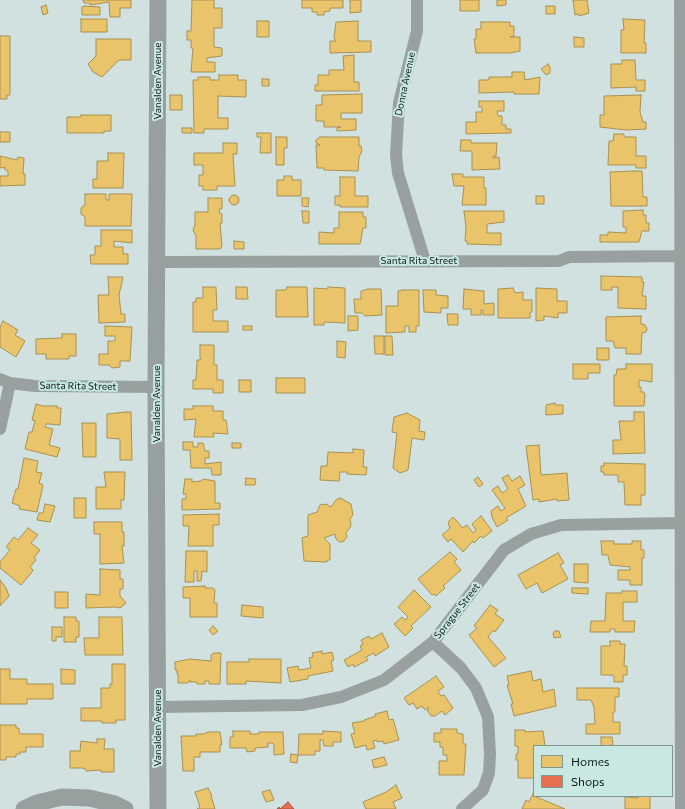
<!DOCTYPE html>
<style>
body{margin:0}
#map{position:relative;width:685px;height:809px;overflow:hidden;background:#d0e1df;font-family:Commissioner,sans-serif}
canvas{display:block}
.legend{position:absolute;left:533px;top:745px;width:140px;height:52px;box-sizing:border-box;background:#c9e8e4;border:1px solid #7f9693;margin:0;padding:5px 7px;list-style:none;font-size:12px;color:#101b1a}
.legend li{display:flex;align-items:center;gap:8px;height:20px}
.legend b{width:20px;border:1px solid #7f9693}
</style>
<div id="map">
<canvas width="685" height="809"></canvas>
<ul class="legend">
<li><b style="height:11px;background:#e9c46a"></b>Homes</li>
<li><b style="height:11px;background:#e76f51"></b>Shops</li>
</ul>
</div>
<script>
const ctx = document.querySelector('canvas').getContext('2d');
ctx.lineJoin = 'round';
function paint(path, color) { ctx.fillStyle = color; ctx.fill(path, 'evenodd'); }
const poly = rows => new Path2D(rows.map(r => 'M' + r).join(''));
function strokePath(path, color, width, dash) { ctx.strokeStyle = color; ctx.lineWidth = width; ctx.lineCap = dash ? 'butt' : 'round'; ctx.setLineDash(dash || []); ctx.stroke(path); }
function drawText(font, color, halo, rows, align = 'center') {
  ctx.font = font + ' Commissioner,sans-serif'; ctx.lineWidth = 4; ctx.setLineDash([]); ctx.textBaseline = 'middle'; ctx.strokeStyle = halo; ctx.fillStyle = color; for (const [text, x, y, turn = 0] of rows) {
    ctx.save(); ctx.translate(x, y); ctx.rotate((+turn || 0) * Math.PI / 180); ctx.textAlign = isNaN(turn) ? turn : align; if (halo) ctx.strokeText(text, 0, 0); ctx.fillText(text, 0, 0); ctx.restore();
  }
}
const homes = poly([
 [83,0,131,0,131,8,120,8,120,17,110,17,109,2,90,5,90,3,84,3,83,0],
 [192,0,214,0,214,8,222,8,222,28,214,28,214,47,222,48,222,56,207,58,207,62,215,62,215,72,191,72,193,48,191,48,191,40,187,40,187,31,191,31,192,0],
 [302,0,343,0,343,8,330,8,330,11,324,12,324,15,317,15,317,12,312,12,312,8,302,8,302,0],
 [350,0,361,0,361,12,350,13,350,0],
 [460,0,479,0,479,11,460,11,460,0],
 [497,0,506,0,506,5,497,6,497,0],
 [573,0,587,0,589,13,579,16,579,14,575,15,573,0],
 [46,5,48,13,43,15,41,7,46,5],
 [85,6,100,7,100,15,82,15,82,7,85,6],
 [546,6,555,6,555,14,546,14,546,6],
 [81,19,107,19,107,32,81,32,81,19],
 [623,19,645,20,644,43,646,43,646,53,621,53,621,30,624,30,623,19],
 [257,21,269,21,269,37,257,37,257,21],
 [358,21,358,41,371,41,371,52,330,53,330,41,336,41,334,38,336,22,358,21],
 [481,22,510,22,510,26,514,26,514,36,510,37,520,37,520,51,510,53,476,53,474,39,476,39,476,29,481,29,481,22],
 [0,36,10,36,10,95,7,95,7,99,0,99,0,36],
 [574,37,584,38,584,47,574,47,574,37],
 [96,39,131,39,131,60,119,60,102,77,93,72,88,64,96,56,96,39],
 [354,55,354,82,359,82,359,91,315,91,315,85,318,85,318,75,329,75,329,70,344,70,343,56,354,55],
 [622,60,635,60,636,80,645,80,645,91,636,91,636,87,611,88,611,64,622,64,622,60],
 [548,64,550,67,550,73,546,75,541,69,548,64],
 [512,72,524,72,525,80,540,77,539,94,514,94,514,92,479,93,479,80,489,80,489,77,512,77,512,72],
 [219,75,238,75,238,80,246,80,246,97,218,96,218,118,228,118,228,129,204,129,204,133,194,133,193,80,198,80,198,77,210,77,210,80,219,80,219,75],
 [262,79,269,79,269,86,262,86,262,79],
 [362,94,362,113,341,113,341,119,356,119,356,130,337,131,337,128,341,127,324,127,324,121,316,121,316,105,322,105,322,95,362,94],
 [170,95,182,95,182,110,170,110,170,95],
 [641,95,640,112,643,122,646,122,646,129,626,130,600,127,600,115,604,115,604,96,641,95],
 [479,101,504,101,504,111,497,111,498,116,502,116,502,125,506,125,506,129,511,129,511,133,466,134,466,122,476,122,476,112,482,112,482,107,479,107,479,101],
 [81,115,111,115,111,131,104,131,104,133,67,133,67,117,81,117,81,115],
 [182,128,192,128,192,133,182,133,182,128],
 [0,132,10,132,10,142,0,142,0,132],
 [257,133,271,133,271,153,260,153,261,137,257,137,257,133],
 [614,134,624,134,624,137,636,137,636,156,646,156,646,168,636,168,636,165,608,165,609,141,613,141,614,134],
 [276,137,287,137,287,148,284,148,284,165,276,165,276,137],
 [320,137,359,137,359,146,361,146,362,151,359,157,358,171,324,170,324,168,317,168,316,145,320,145,316,143,316,140,320,137],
 [461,140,471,140,471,143,497,143,496,156,493,156,493,158,499,157,500,169,472,170,472,151,460,151,461,140],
 [223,143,237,143,237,154,233,154,235,186,217,186,217,190,203,190,203,186,199,186,199,175,203,175,203,165,194,165,194,153,223,153,223,143],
 [108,153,124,153,123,188,93,188,93,179,97,179,97,161,108,161,108,153],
 [0,156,17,160,18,157,24,158,23,174,25,174,25,185,0,186,0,176,8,176,8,171,4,169,5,167,0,168,0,156],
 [634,171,642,171,643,197,647,197,647,206,611,206,610,172,634,171],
 [452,174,463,174,463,177,484,177,484,188,486,188,486,205,462,205,464,186,454,186,452,174],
 [284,176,292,176,292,180,301,180,301,196,277,196,277,180,284,180,284,176],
 [340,177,355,177,355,196,368,196,368,207,340,207,340,205,335,205,335,196,340,196,340,177],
 [85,194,106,194,106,200,109,200,109,194,132,194,131,226,85,226,85,217,81,214,81,208,85,205,85,194],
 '229 200a5 5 0 1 1 10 0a5 5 0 1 1-10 0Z',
 [536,196,544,196,544,204,536,204,536,196],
 [208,198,222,198,222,209,219,209,220,214,222,214,222,223,220,223,222,246,220,249,196,249,196,236,193,230,195,225,195,212,208,212,208,198],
 [302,198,309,198,308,207,302,206,302,198],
 [643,210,643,215,646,215,646,223,649,223,649,231,642,231,639,242,600,242,600,235,608,235,608,232,626,233,626,227,623,227,623,211,643,210],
 [302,211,309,211,309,223,303,223,302,211],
 [464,211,504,211,504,222,487,224,487,233,501,233,501,245,467,244,467,241,465,241,466,227,464,211],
 [339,212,363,212,363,217,366,217,366,228,363,228,360,244,319,244,319,232,334,233,334,228,339,228,339,212],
 [101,230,132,230,132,243,114,241,114,247,123,247,123,254,128,254,128,264,91,264,90,255,95,255,95,246,101,246,101,230],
 [234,241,244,242,244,249,234,249,234,241],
 [601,276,642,277,642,282,644,282,642,296,646,296,646,309,618,308,618,287,612,287,612,290,601,290,601,276],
 [108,277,123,277,119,295,121,314,125,314,125,322,99,323,98,295,109,295,108,277],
 [203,287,216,287,217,310,213,310,213,321,228,321,228,332,193,332,193,302,196,302,196,298,203,298,203,287],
 [236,287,247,287,248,299,236,299,236,287],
 [287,287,307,287,308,317,276,317,276,290,286,290,287,287],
 [328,287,345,288,345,323,324,322,324,325,314,325,314,288,328,289,328,287],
 [513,288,515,293,523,292,523,300,532,300,532,312,530,312,530,318,498,318,498,289,513,288],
 [536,288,557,289,557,301,567,301,567,313,558,313,558,318,544,316,544,320,536,321,536,288],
 [368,289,381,289,382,315,365,316,362,313,355,313,354,299,361,299,361,291,368,289],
 [464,289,484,291,484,304,494,303,494,315,483,315,483,310,481,310,481,315,471,315,471,309,463,309,464,289],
 [403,290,419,290,419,326,416,326,416,332,409,332,409,326,405,326,405,332,386,333,386,306,398,306,398,291,403,290],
 [423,290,436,290,436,295,448,296,448,308,441,308,441,313,424,312,423,290],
 [447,314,458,314,458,325,448,325,447,314],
 [348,316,358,316,358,330,348,331,348,316],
 [641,316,641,324,645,325,647,329,646,332,642,333,641,354,626,354,626,348,615,348,613,341,606,341,606,317,641,316],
 [3,321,18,330,15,335,25,341,16,357,0,347,0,327,3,321],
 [105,326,132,327,130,361,120,361,120,367,112,368,109,365,99,365,99,354,108,354,108,341,115,341,115,336,105,336,105,326],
 [243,326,252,326,252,330,243,330,243,326],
 [62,334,76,334,76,356,69,356,69,359,46,359,46,354,36,354,36,339,62,338,62,334],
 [374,336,384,336,384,354,375,354,374,336],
 [385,336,392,336,393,355,385,355,385,336],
 [337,341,346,342,345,358,337,357,337,341],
 [200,345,214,345,214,365,217,365,217,380,223,380,223,393,213,393,213,389,193,389,193,380,196,380,197,360,201,360,200,358,200,345],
 [597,348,609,348,609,360,597,360,597,348],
 [573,364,600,364,600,373,588,373,588,379,573,379,573,364],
 [626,364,652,364,652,382,639,380,639,387,641,387,641,392,644,392,645,395,644,406,614,406,614,375,616,375,617,369,626,369,626,364],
 [276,378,305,378,305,393,276,393,276,378],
 [239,380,251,380,251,392,239,392,239,380],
 [555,403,555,405,563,405,563,414,546,415,546,405,555,403],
 [36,404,43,406,57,406,57,408,61,408,60,425,49,424,46,424,45,427,53,429,49,445,60,448,57,457,25,449,29,432,32,432,35,421,32,420,36,404],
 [193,406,213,406,213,411,223,411,223,420,226,420,228,434,213,433,214,437,194,437,196,419,184,420,184,409,193,409,193,406],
 [126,412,131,412,132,460,120,460,120,439,107,438,107,414,126,412],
 [634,412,644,412,645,453,613,454,613,440,621,440,619,421,634,421,634,412],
 [407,413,420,420,419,431,425,432,424,440,412,438,408,470,400,473,393,468,397,433,392,432,394,417,407,413],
 [82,423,96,423,96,457,83,457,82,423],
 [183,442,193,442,193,447,198,447,198,443,203,443,205,451,209,451,209,458,205,458,205,464,221,462,221,475,212,475,211,468,191,468,190,450,183,450,183,442],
 [232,443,241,443,241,448,232,448,232,443],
 [539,445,541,475,567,473,569,500,557,501,557,499,539,502,539,499,533,500,526,446,539,445],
 [353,449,364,450,363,467,367,467,366,475,347,474,347,472,340,472,339,481,320,480,321,466,327,466,328,452,353,453,353,449],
 [24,458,38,461,36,472,42,473,39,483,43,485,37,512,19,509,20,506,12,503,16,489,18,489,24,458],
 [604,463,645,464,645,495,641,495,641,505,625,505,624,482,618,482,618,475,604,475,604,472,601,472,601,466,604,466,604,463],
 [104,472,125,472,124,500,121,500,121,509,96,509,96,487,106,487,104,472],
 [508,475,512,481,520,476,525,485,518,489,526,506,506,518,508,520,497,527,492,517,491,511,498,506,501,511,505,508,492,490,498,486,502,493,508,489,502,478,508,475],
 [478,477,483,484,479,487,474,480,478,477],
 [246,478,256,479,255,485,245,485,246,478],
 [185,479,192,479,192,482,201,481,203,479,215,481,215,503,220,503,220,509,182,510,182,499,186,499,186,494,183,494,185,479],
 [74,498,86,498,86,518,74,518,74,498],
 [340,498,351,504,353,515,350,519,351,526,346,533,347,537,344,541,340,542,336,539,335,534,324,538,330,544,330,560,327,560,327,562,304,561,302,538,308,536,308,515,317,512,320,505,326,504,331,507,336,500,340,498],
 [45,504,55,506,50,522,37,520,39,513,43,513,45,504],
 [219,514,219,525,213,525,213,546,188,546,189,526,183,526,183,515,219,514],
 [481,516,492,531,483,538,481,536,474,543,473,541,463,552,451,539,448,542,442,535,450,528,448,522,453,517,463,528,467,525,473,533,476,530,472,524,481,516],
 [94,522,122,522,122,532,124,532,124,546,122,546,124,563,100,564,100,534,94,534,94,522],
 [28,528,38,535,31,543,40,550,34,558,36,560,30,567,33,570,32,572,21,585,0,568,0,562,10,550,6,547,14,537,18,540,28,528],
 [601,541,614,541,614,544,632,544,632,541,641,541,641,550,644,550,644,558,642,558,642,585,630,585,630,580,618,580,618,570,630,570,630,567,610,565,608,555,602,555,601,541],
 [186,551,207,551,207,572,202,571,201,581,197,581,197,571,194,571,194,582,185,582,186,551],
 [450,552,457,559,454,562,461,570,443,586,445,588,436,596,434,594,432,595,418,579,450,552],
 [558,553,564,563,560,565,568,579,542,593,537,583,526,589,518,575,558,553],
 [574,564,588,564,588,583,574,582,574,564],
 [100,569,120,570,120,579,123,579,123,589,120,589,120,596,126,603,120,608,116,607,86,608,86,594,100,595,100,569],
 [0,580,6,588,9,596,0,606,0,580],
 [205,586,205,588,213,588,215,590,214,603,217,603,217,617,190,617,190,598,183,598,183,587,205,586],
 [572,588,588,588,588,594,572,593,572,588],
 [414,590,431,607,411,626,413,628,405,636,394,624,402,617,405,620,408,617,398,607,414,590],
 [622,591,637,591,637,602,623,602,623,621,635,621,634,632,615,632,615,629,610,629,610,632,590,632,591,621,605,621,606,593,622,593,622,591],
 [55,592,68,592,68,608,55,608,55,592],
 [242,605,263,607,263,618,241,616,242,605],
 [490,605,498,610,495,614,504,620,495,632,493,630,488,637,506,658,494,667,469,635,475,630,477,628,474,626,490,605],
 [64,617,76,617,76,621,79,621,79,637,76,637,76,642,64,642,64,617],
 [99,617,122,617,123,655,85,655,84,638,99,638,99,617],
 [213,626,218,631,213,635,209,630,213,626],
 [52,627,62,627,62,637,56,637,56,641,52,641,52,627],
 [555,631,559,631,561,637,554,638,553,633,555,631],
 [382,633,389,647,375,656,374,653,366,657,368,660,354,667,353,664,348,667,344,660,362,650,360,646,363,644,361,640,369,636,371,639,382,633],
 [610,641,620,641,620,644,625,644,624,666,627,666,627,675,623,675,623,682,614,682,614,676,611,675,601,675,601,646,610,646,610,641],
 [322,651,322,654,332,652,334,660,331,661,333,671,308,676,308,679,290,682,287,668,298,666,299,670,311,668,309,658,313,657,312,653,322,651],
 [214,653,221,653,220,684,209,684,209,681,205,681,205,684,197,684,197,682,190,682,190,680,188,683,178,683,178,674,177,674,177,670,175,670,175,662,190,659,211,661,211,655,214,653],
 [249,659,281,659,281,683,246,681,246,684,227,684,227,662,249,662,249,659],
 [112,664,125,664,125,720,116,720,116,723,102,723,102,721,81,721,81,708,101,708,101,688,110,688,110,684,112,684,112,664],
 [0,669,10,669,10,679,27,679,27,684,53,684,53,699,27,699,27,704,0,704,0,669],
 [61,669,75,670,75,684,61,684,61,669],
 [531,671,533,681,541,679,543,692,554,689,556,706,514,716,511,704,513,704,507,685,509,685,507,676,531,671],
 [436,676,444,687,438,691,441,696,444,695,453,708,445,715,442,711,435,716,431,716,427,710,429,709,428,707,425,710,422,706,417,709,413,703,409,705,404,698,436,676],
 [577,688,619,688,619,697,615,697,615,712,613,712,613,722,620,722,620,734,586,734,586,724,595,724,594,707,591,700,577,700,577,688],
 [387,711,389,720,393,719,399,740,384,744,383,741,377,742,377,740,373,741,375,748,367,750,366,745,355,748,351,734,355,733,352,723,364,721,364,720,376,716,375,714,387,711],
 [0,725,16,725,16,728,19,728,19,733,22,734,43,734,43,747,26,747,26,752,20,752,20,754,16,754,16,757,6,757,6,760,0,760,0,725],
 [441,729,457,729,457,733,463,734,463,744,466,744,464,775,439,775,439,761,447,761,447,755,443,755,443,747,440,747,440,742,434,742,434,733,441,733,441,729],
 [515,730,525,730,525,732,543,731,545,746,534,746,534,778,518,778,518,760,516,760,516,754,518,754,518,746,515,746,515,730],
 [233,731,250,731,250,734,259,734,259,732,283,732,284,754,274,755,274,745,272,743,268,743,268,747,255,748,255,751,247,752,246,748,230,748,230,737,233,737,233,731],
 [323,731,341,732,341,742,333,742,333,746,324,746,323,740,320,740,320,751,315,751,315,755,298,755,299,734,323,734,323,731],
 [208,732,220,732,222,745,220,745,220,752,200,752,200,757,194,757,194,771,183,771,181,736,196,736,196,734,204,734,208,732],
 [601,737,612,737,613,745,601,746,601,737],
 [97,739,105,739,104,749,114,749,114,772,101,772,101,770,86,771,86,769,82,768,70,768,70,751,80,751,81,741,97,743,97,739],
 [291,754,298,755,297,763,290,762,291,754],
 [384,757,387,765,374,768,372,760,384,757],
 [396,785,402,798,393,802,396,809,366,809,363,802,386,792,396,785],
 [208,788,212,796,211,796,215,809,197,809,200,807,195,792,208,788],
 [270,790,274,800,266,802,262,792,270,790],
 [533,794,534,796,565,809,522,809,526,800,529,802,533,794],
 [638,796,650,796,650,809,625,809,625,797,638,798,638,796]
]);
paint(homes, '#e9c46a');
strokePath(homes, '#a89152', 1);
const shops = poly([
 [288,802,294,809,277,809,279,807,280,809,288,802]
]);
paint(shops, '#e76f51');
strokePath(shops, '#a65640', 1);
strokePath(poly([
 [417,0,417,31,399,103,396,155,398,173,425,261],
 [680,0,681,809],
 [158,262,559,261,569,257,679,256],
 [0,379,10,383,35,386,156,387],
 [0,429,10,383],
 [433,642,461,668,476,688,488,717,490,754,489,773,483,790,462,809],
 [158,707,302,705,341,697,384,680,433,642,504,550,531,534,561,525,680,523]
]), '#99a1a0', 12);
strokePath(poly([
 [158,0,156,387,158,809],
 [24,809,37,803,62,797,89,798,115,804,125,809]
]), '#97a09f', 17);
drawText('10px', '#101b1a', '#c9e8e4', [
 ["Vanalden Avenue",158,81,-90],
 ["Donna Avenue",405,84,-78],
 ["Santa Rita Street",419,261],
 ["Santa Rita Street",78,386,1],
 ["Vanalden Avenue",157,404,-90],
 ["Sprague Street",457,611,-52],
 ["Vanalden Avenue",158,728,-90]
]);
</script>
